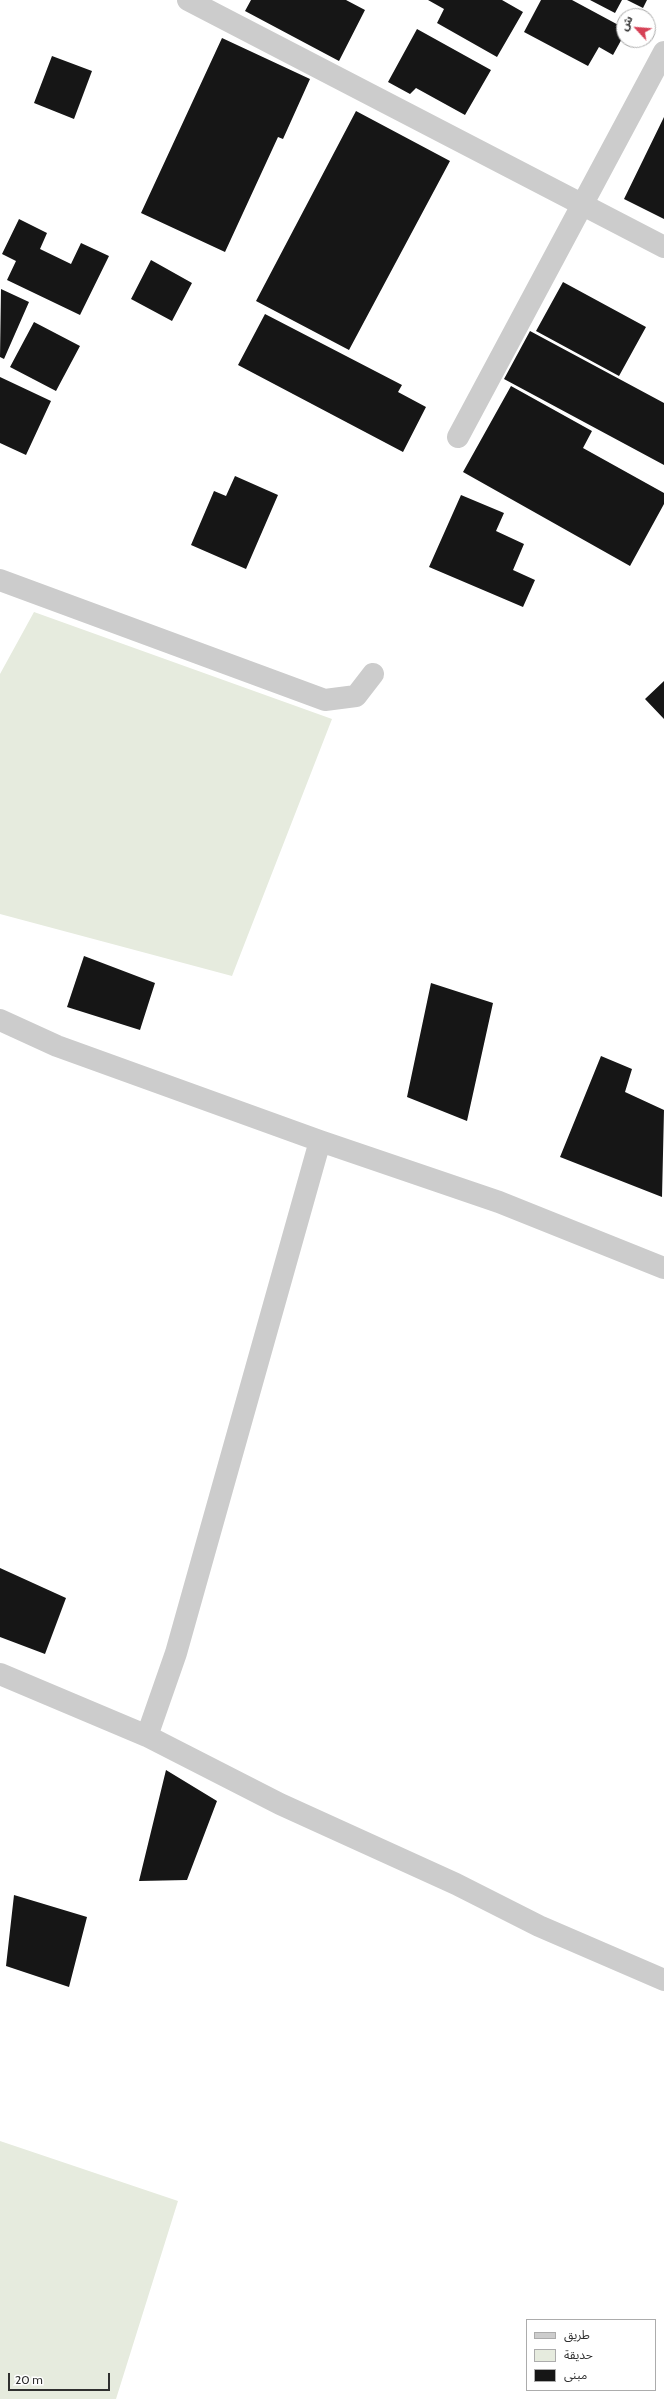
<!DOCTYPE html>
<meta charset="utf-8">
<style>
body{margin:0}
#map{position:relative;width:664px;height:2399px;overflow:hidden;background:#fff;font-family:Cabin,"Noto Sans Arabic",sans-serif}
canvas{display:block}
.legend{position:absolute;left:526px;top:2319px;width:130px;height:72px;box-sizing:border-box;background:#fff;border:1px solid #acacac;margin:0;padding:5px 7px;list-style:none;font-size:12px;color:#2f2f2f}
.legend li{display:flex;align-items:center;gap:8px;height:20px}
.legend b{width:20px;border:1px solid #acacac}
.north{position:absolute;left:616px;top:8px;width:40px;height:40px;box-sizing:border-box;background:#fff;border:1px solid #acacac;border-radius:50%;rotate:296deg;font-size:11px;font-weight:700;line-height:16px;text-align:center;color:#2f2f2f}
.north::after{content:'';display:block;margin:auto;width:14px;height:18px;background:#d64156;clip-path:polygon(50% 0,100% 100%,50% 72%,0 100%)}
.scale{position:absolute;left:8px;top:2373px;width:102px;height:18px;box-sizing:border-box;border:2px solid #2f2f2f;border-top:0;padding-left:5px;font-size:12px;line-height:14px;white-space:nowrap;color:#2f2f2f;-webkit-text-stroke:3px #fff;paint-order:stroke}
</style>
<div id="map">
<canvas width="664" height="2399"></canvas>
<ul class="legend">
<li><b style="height:5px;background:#ccc"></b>طريق</li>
<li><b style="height:11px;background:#e6ebde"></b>حديقة</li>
<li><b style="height:11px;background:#161616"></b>مبنى</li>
</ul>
<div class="north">ش</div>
<div class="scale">20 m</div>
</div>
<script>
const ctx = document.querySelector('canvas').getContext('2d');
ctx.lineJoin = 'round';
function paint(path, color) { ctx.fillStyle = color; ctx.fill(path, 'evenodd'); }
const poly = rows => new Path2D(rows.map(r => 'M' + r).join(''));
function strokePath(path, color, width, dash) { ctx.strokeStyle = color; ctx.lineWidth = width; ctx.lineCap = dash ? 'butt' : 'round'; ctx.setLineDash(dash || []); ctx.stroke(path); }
paint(poly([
 [34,612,332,719,232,976,0,914,0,674],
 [0,2141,178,2201,116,2399,0,2399]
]), '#e6ebde');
paint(poly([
 [251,0,346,0,365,10,339,61,245,11],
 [428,0,502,0,523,12,497,57,437,23,444,9],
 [541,0,572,0,624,28,624,35,613,55,599,47,588,66,524,32],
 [590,0,622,0,615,13],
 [627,0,647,0,643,8],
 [417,29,491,70,465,115,416,88,410,94,388,82],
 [222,38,310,79,283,139,278,137,225,252,141,213],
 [52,56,92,71,74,119,34,103],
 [356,111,450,161,349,350,256,301],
 [664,117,664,219,624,199],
 [19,219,47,233,40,249,71,264,81,243,109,256,80,315,7,280,16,261,2,254],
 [151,260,192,283,172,321,131,299],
 [563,282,646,327,619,376,536,331],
 [1,289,29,302,4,359,0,357],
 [265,314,402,385,398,392,426,407,403,452,238,365],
 [34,322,80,346,56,391,10,367],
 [530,331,664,403,664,465,504,379],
 [0,377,51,401,26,455,0,443],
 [511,386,592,431,583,448,664,493,664,504,630,566,463,472],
 [235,476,278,495,246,569,191,545,214,491,226,496],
 [461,495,504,513,496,531,524,544,513,570,535,580,523,607,429,567],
 [664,681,664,719,645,699],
 [84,956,155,983,140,1030,67,1007],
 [431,983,493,1003,467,1121,407,1097],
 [601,1056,632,1069,625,1092,664,1110,662,1197,560,1157],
 [0,1568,66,1598,45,1654,0,1637],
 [166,1770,217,1801,187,1880,139,1881],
 [14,1895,87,1917,69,1987,6,1966]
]), '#161616');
strokePath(poly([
 [188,0,664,247],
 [458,437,664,52],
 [0,580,325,700,356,696,373,674],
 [0,1020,57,1046,320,1141,499,1202,664,1268],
 [320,1141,176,1653,147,1736,280,1804,456,1884,539,1926,664,1980],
 [0,1674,147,1736]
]), '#ccc', 22);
</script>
